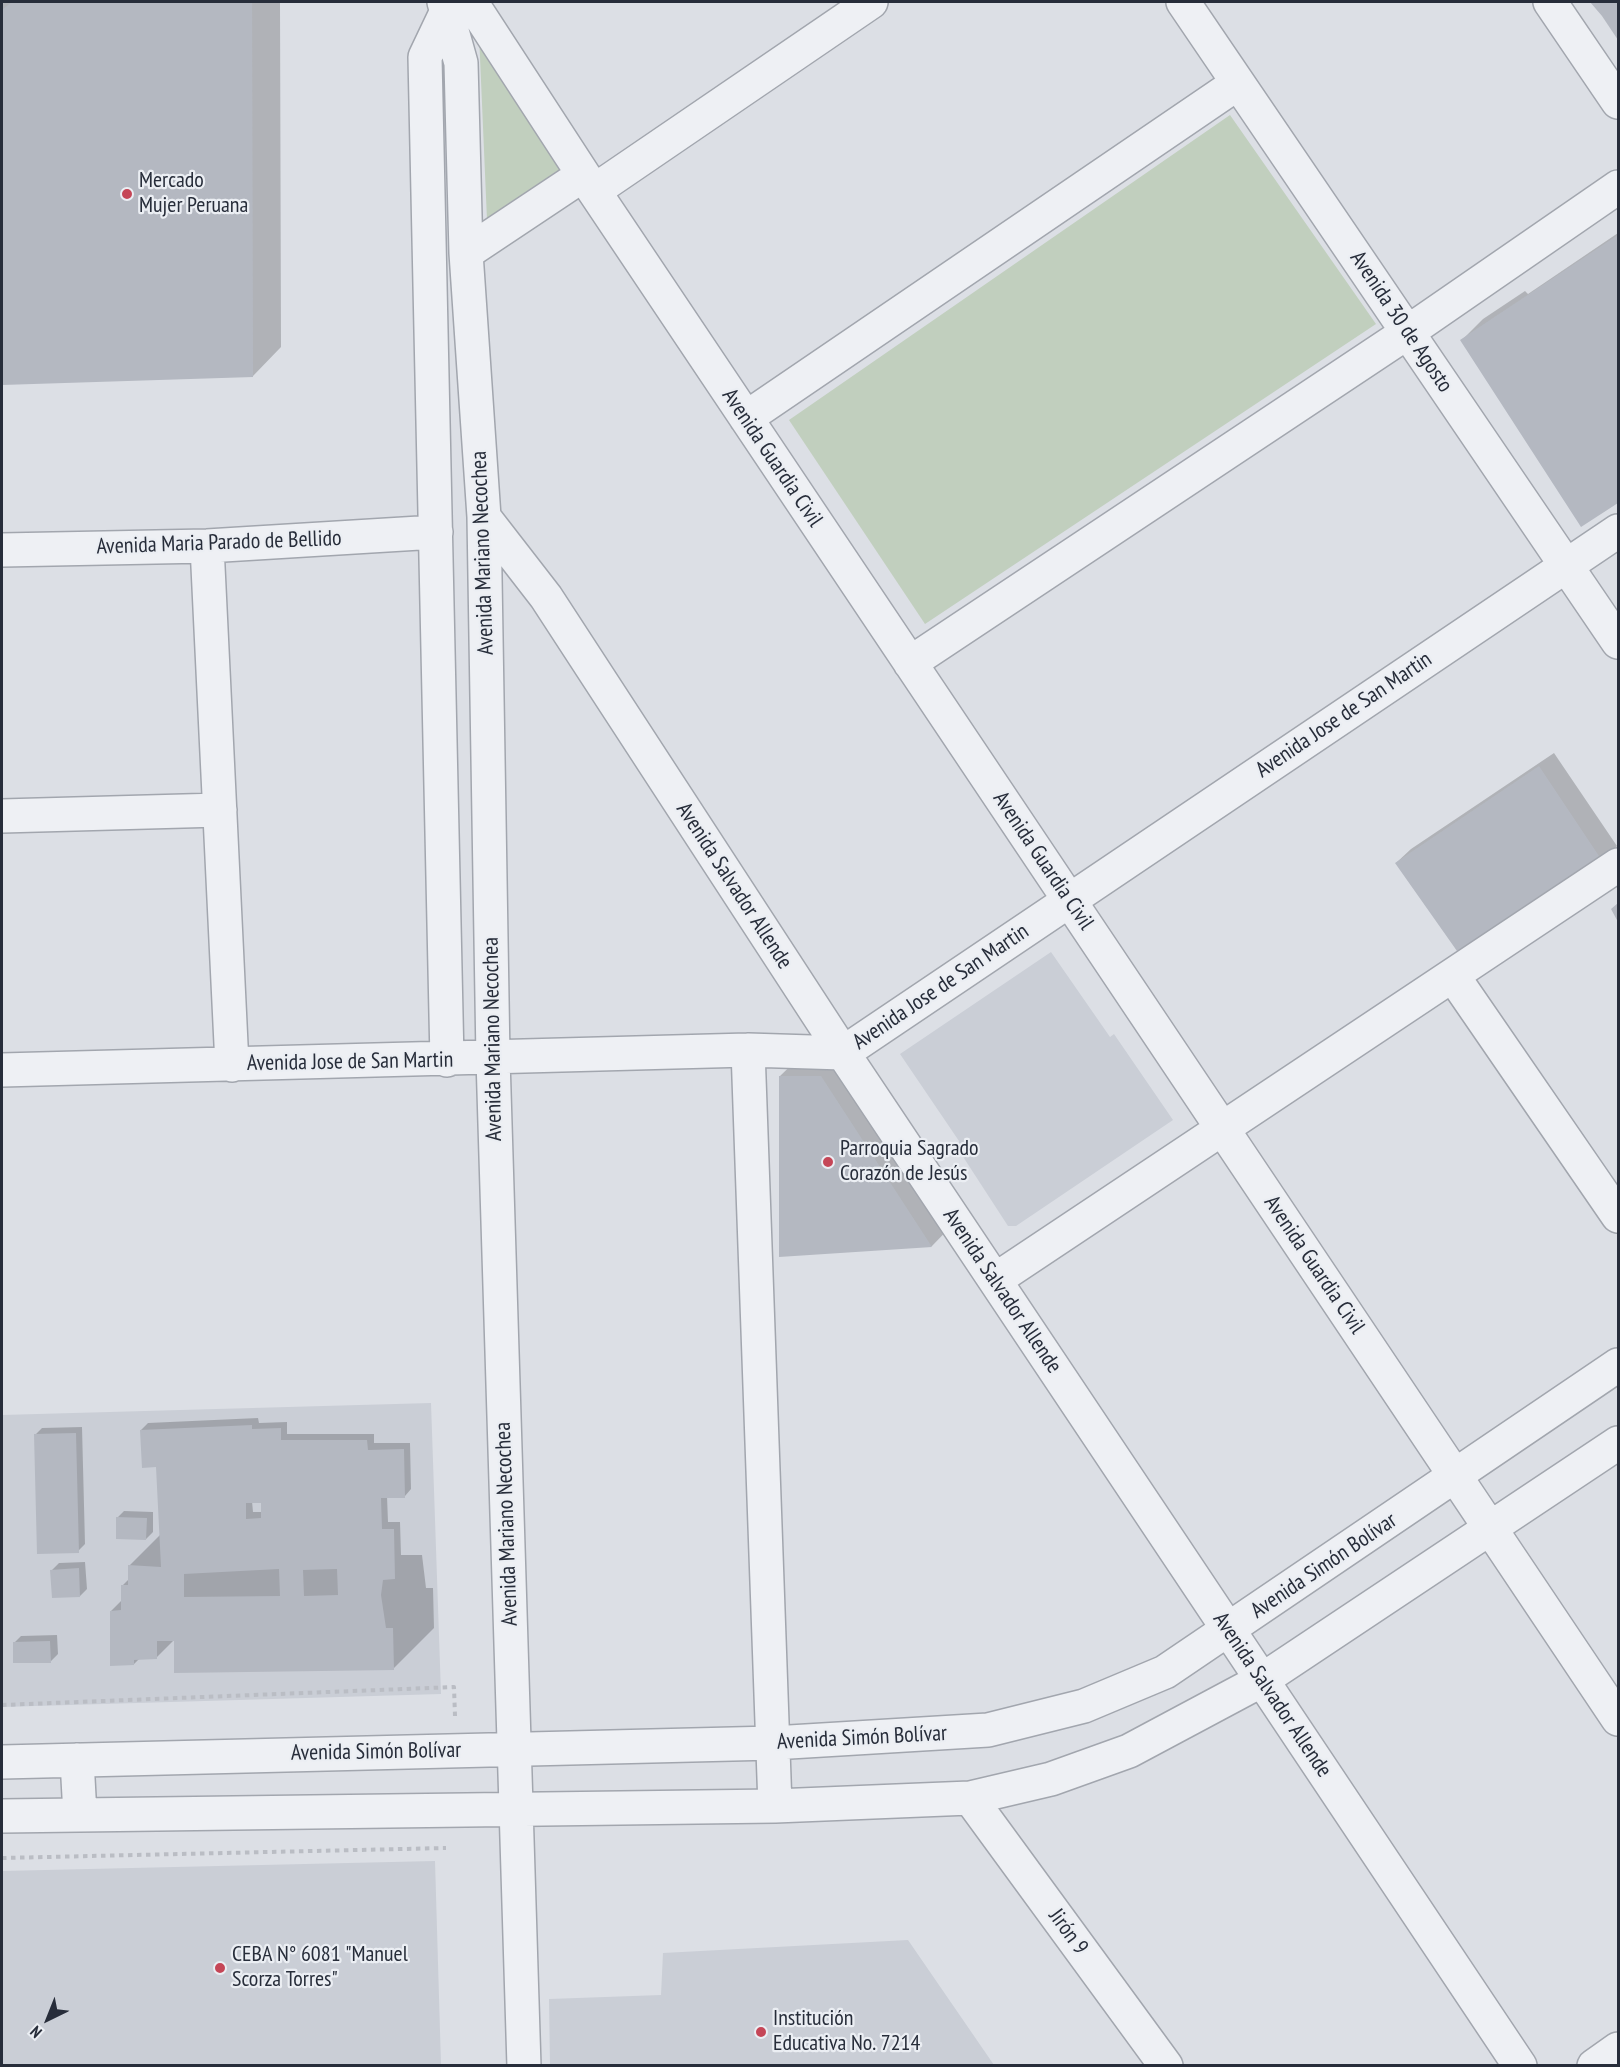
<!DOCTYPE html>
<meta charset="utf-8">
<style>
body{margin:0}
#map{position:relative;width:1620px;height:2067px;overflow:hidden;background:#dcdfe5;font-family:"PT Sans Narrow",sans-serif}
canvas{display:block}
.frame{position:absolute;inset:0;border:3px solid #272d3a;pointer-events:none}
.north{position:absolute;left:18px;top:1989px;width:60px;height:60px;-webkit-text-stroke:4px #ebeef3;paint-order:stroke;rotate:223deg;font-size:16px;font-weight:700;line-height:24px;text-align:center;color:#272d3a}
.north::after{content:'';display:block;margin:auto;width:21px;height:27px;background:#272d3a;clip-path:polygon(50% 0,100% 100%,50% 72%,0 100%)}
</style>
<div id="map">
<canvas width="1620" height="2067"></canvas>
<div class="frame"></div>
<div class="north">N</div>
</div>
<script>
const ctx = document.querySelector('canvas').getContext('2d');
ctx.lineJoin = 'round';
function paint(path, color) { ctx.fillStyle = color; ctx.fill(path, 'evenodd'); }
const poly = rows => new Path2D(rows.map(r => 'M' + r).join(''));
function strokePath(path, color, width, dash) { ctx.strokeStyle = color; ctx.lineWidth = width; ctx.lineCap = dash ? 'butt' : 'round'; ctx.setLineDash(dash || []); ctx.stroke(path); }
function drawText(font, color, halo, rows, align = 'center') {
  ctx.font = font + ' "PT Sans Narrow",sans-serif'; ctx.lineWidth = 4.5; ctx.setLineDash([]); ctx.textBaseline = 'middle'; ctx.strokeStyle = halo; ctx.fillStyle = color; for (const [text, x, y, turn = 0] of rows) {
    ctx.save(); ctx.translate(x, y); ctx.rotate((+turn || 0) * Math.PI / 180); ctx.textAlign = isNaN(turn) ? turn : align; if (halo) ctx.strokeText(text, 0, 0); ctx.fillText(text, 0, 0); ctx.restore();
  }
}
paint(poly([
 [1051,952,1110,1037,1114,1034,1173,1120,1016,1226,1008,1226,958,1149,959,1141,900,1054],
 [431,1403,441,1694,2,1707,2,1415],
 [435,1861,441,2065,2,2065,2,1871],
 [908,1940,994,2065,550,2065,549,1999,661,1995,663,1953]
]), '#caced6');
paint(poly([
 [479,34,568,165,487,220],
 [1230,115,1376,324,925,624,789,420]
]), '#c1cfbe');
paint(poly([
 [5,2,280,2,281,347,253,376,2,383,2,4],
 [1592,2,1618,2,1618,36,1603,16],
 [1618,233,1618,502,1582,525,1462,340,1483,319,1525,291,1528,294],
 [1554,753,1617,846,1602,861,1396,863,1411,849],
 [809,1048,850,1048,960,1217,932,1246,780,1255,780,1076],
 [258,1418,259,1423,287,1422,287,1434,374,1434,374,1443,410,1443,411,1489,405,1496,387,1496,388,1522,400,1522,401,1555,422,1555,426,1588,433,1588,434,1628,393,1669,175,1639,156,1658,140,1658,134,1664,111,1611,122,1600,122,1586,130,1578,129,1566,161,1534,157,1466,141,1430,148,1423],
 [252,1501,262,1501,262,1512,253,1512],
 [82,1427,85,1544,78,1551,35,1435,42,1428],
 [124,1511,153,1512,153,1532,146,1539,117,1518],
 [85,1562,87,1589,80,1596,52,1570,59,1563],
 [57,1635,58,1654,51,1661,14,1643,21,1636]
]), '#0003');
paint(poly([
 [12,2,252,2,253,377,2,385,2,10],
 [1590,2,1618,2,1618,40,1602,16],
 [1618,235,1618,503,1581,527,1460,340],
 [1539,766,1603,862,1457,951,1395,863],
 [1618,903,1618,922,1611,909],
 [779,1076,821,1076,932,1247,779,1257],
 [252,1425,252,1429,281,1428,281,1440,367,1440,368,1450,404,1449,405,1498,381,1498,382,1529,394,1529,395,1579,383,1580,381,1595,386,1628,393,1628,394,1670,174,1673,174,1641,157,1641,157,1659,134,1660,134,1665,110,1666,110,1611,121,1610,121,1585,128,1585,128,1565,161,1567,156,1467,142,1468,140,1430],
 [246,1503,261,1503,261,1518,246,1519],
 [279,1569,280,1596,184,1597,184,1574],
 [337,1569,338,1595,304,1596,303,1570],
 [76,1433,79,1553,37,1554,34,1434],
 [116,1517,147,1518,146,1540,116,1539],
 [79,1568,80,1597,52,1598,50,1570],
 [50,1641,51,1663,13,1663,13,1642]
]), '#b4b8c1');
const minor = poly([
 [444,2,461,63,466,253,484,517,493,1059,524,2066],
 [471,2,594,191,1618,1719],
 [1183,2,1618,642],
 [1550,2,1618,102],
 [445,15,425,57,447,1060],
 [594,191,871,2],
 [466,253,583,175],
 [746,418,1238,83],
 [484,517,546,597,843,1053,1520,2066],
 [207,546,232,1065],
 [2,550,207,546,436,532],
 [910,663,1408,332,1618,187],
 [2,816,220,810],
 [1453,976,1618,1216],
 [748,1050,775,1806],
 [2,1070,748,1050,843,1053,1618,531],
 [995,1280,1618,865],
 [77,1760,80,1815],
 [2,1762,773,1743,988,1730,1084,1706,1165,1672,1618,1365],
 [970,1798,1166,2066],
 [2,1816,775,1806,970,1798,1051,1779,1129,1751,1262,1680,1618,1443],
 [1594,2066,1618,2049]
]);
strokePath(minor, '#a2a6ae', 36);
strokePath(poly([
 [2,1705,454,1687,455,1716],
 [2,1858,446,1848]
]), '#babdc4', 4, [4.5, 4.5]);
strokePath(minor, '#eef0f4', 33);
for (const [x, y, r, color] of [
 [127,194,6,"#c54657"],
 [828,1162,6,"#c54657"],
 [220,1968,6,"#c54657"],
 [761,2032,6,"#c54657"]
]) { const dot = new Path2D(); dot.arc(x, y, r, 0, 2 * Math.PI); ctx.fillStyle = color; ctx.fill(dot); strokePath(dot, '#ebeef3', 2); }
drawText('22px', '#272d3a', '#ebeef3', [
 ["Mercado",139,181],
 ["Mujer Peruana",139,206],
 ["Parroquia Sagrado",840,1149],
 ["Corazón de Jesús",840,1174],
 ["CEBA N° 6081 \"Manuel",232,1955],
 ["Scorza Torres\"",232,1980],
 ["Institución",773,2019],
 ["Educativa No. 7214",773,2044]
], 'left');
drawText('22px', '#272d3a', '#ebeef3', [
 ["Avenida 30 de Agosto",1401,322,56],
 ["Avenida Guardia Civil",772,458,56],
 ["Avenida Maria Parado de Bellido",219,543,-2],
 ["Avenida Mariano Necochea",483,553,-92],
 ["Avenida Jose de San Martin",1344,715,-34],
 ["Avenida Guardia Civil",1043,861,56],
 ["Avenida Salvador Allende",734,886,57],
 ["Avenida Jose de San Martin",941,987,-34],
 ["Avenida Mariano Necochea",493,1039,-91],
 ["Avenida Jose de San Martin",350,1062,-1],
 ["Avenida Guardia Civil",1314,1265,56],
 ["Avenida Salvador Allende",1002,1291,56],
 ["Avenida Mariano Necochea",507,1524,-92],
 ["Avenida Simón Bolívar",1324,1566,-34],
 ["Avenida Salvador Allende",1272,1695,56],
 ["Avenida Simón Bolívar",862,1738,-3],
 ["Avenida Simón Bolívar",376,1752,-1],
 ["Jirón 9",1068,1932,54]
]);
</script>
